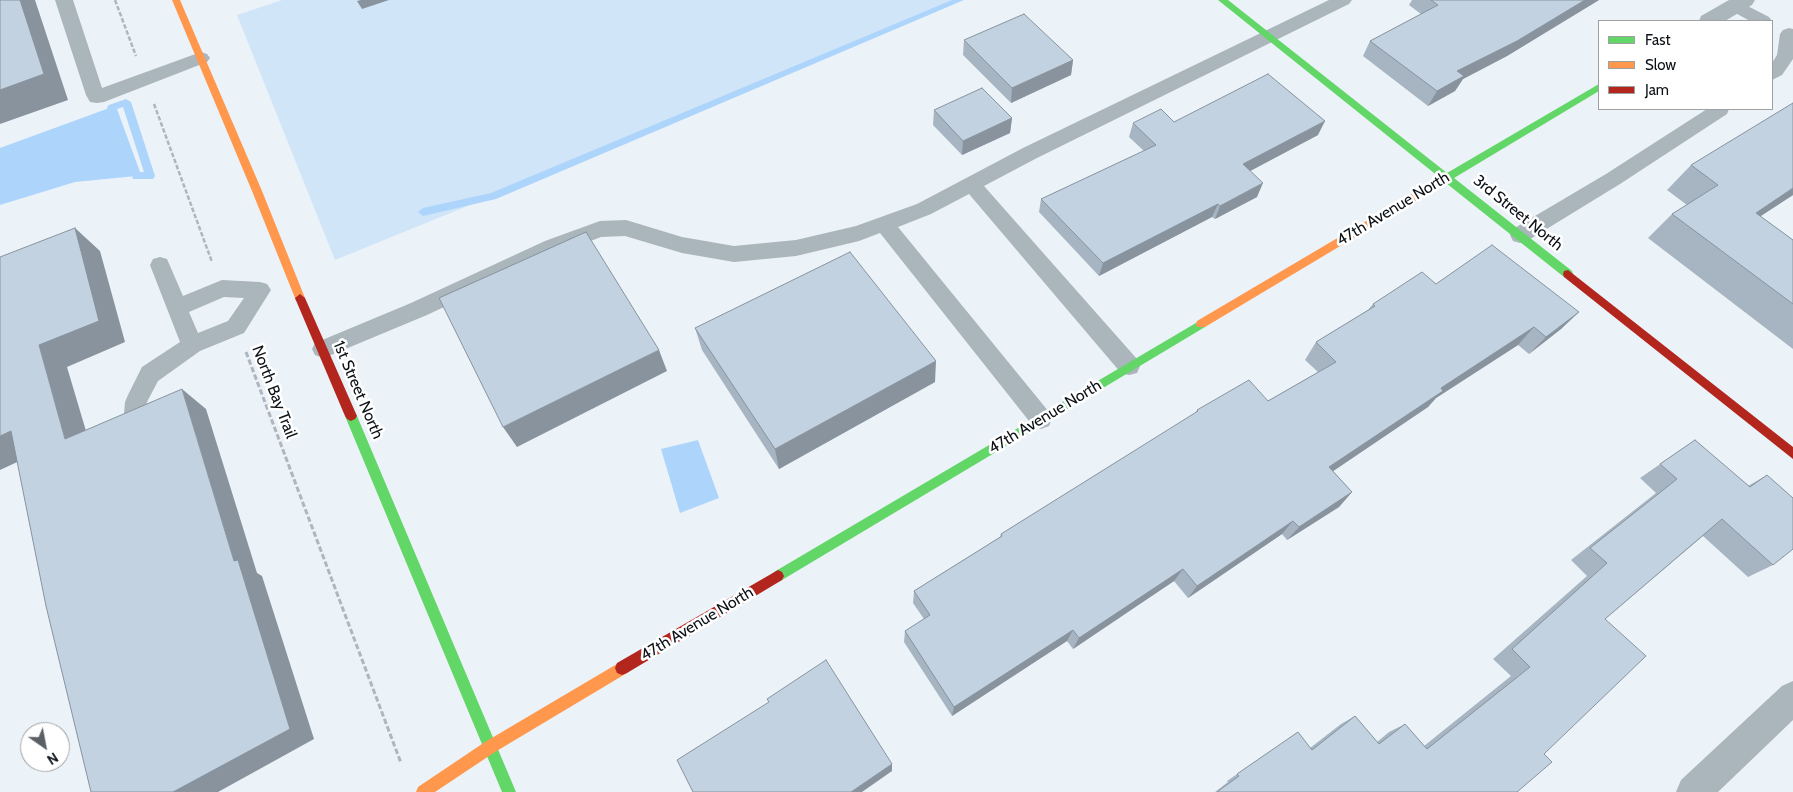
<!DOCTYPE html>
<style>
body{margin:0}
#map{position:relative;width:1793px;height:792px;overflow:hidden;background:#ebf2f8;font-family:Cabin,sans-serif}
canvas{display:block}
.legend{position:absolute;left:1598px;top:20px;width:175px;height:90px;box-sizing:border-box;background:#fff;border:1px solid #9ea0a2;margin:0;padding:6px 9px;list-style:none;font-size:15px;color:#0c1116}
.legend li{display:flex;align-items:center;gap:10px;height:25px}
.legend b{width:25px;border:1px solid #9ea0a2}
.north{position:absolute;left:20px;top:722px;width:50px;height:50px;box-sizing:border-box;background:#fff;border:1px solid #9ea0a2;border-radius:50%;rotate:147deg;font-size:14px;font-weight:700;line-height:20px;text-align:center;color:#0c1116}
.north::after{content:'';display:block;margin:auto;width:18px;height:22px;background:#5a6065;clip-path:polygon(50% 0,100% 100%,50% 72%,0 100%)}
</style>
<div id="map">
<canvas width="1793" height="792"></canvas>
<ul class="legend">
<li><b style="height:6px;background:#63d668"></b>Fast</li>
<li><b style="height:6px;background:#ff974d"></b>Slow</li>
<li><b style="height:6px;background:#b3261e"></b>Jam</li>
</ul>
<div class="north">N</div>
</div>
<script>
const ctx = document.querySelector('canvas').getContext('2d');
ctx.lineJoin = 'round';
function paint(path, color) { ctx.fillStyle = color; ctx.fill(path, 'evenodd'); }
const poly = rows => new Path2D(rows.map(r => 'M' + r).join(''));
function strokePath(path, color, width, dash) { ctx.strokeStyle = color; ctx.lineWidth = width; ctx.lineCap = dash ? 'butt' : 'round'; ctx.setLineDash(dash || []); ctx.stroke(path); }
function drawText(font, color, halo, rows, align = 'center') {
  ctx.font = font + ' Cabin,sans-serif'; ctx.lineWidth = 5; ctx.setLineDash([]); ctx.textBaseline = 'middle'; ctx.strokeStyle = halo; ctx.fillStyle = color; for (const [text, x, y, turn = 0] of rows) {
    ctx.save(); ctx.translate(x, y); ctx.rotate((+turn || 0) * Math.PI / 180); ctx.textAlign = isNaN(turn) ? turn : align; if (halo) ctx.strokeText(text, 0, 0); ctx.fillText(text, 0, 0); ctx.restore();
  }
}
paint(poly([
 [282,0,960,0,632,139,335,260,237,15]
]), '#d1e5f8');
paint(poly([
 [112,107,136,176,75,182,0,205,0,148],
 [698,440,719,498,680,513,661,449]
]), '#add5fc');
paint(poly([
 [952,0,964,0,496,199,423,216,418,212,423,208,491,193,952,0],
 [126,99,131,102,155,176,153,179,133,179,107,107,109,105,126,99],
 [123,107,144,172,140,172,117,109,123,107]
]), '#add5fc');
strokePath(poly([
 [115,0,136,56],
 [154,104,212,262]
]), '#b0b6bd', 2.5, [4.5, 2]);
strokePath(poly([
 [246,352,401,763]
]), '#b0b6bd', 3, [5.5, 2.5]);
paint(poly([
 [55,0,73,0,102,88,201,52,207,54,210,58,207,62,104,102,97,103,90,102,86,95,55,0],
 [1329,0,1352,0,1349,4,1037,158,984,186,1137,359,1140,366,1137,373,1129,375,1121,373,969,194,931,214,898,227,1049,412,1052,419,1049,426,1041,429,1033,426,880,233,859,241,796,256,734,262,682,253,625,236,601,237,559,253,427,315,331,355,323,358,315,355,312,349,315,343,411,303,545,241,600,221,626,220,682,237,734,246,796,240,856,226,917,204,1023,148,1329,0],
 [1736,0,1769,17,1772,21,1750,21,1730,10,1727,6,1730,2,1736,0],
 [1789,28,1793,29,1793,59,1782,75,1772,80,1772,63,1777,55,1780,34,1783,30,1789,28],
 [1707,109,1729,109,1727,114,1620,184,1527,241,1520,243,1513,241,1510,235,1513,229,1606,174,1707,109],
 [160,257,167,259,183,296,222,280,260,282,267,284,271,290,244,333,200,351,158,381,147,402,145,425,142,432,134,435,126,432,123,425,125,402,128,395,142,367,180,342,150,265,153,259,160,257],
 [224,297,244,298,228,321,198,333,189,312,224,297]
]), '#abb5bc');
paint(poly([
 [1729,0,1755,0,1752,5,1725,21,1699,21,1701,16,1729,0],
 [1793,681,1793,720,1718,792,1676,792,1681,780,1782,686,1793,681]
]), '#abb5bc');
paint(poly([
 [1218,0,1228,0,1447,173,1599,84,1599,91,1454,178,1572,271,1573,274,1572,277,1564,277,1446,183,1437,188,1431,188,1429,185,1431,182,1439,177,1218,0],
 [1201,320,1205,321,1206,324,1205,327,782,580,778,582,774,580,772,576,774,572,1201,320],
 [351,411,355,413,357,416,516,792,502,792,345,416,347,413,351,411]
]), '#63d668');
paint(poly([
 [172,0,180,0,262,191,305,298,304,301,296,301,295,298,252,191,172,0],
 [1434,181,1439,185,1437,188,1205,327,1197,327,1196,324,1197,321,1434,181],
 [622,661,627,663,629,668,627,673,495,752,435,792,416,792,418,787,485,742,622,661]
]), '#ff974d');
paint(poly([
 [1568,270,1793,447,1793,459,1564,277,1563,274,1564,271,1568,270],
 [300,294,305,298,357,416,355,419,351,421,347,419,345,416,295,298,300,294],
 [778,570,782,572,784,576,782,580,627,673,622,675,617,673,615,668,617,663,778,570]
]), '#b3261e');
paint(poly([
 [1412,0,1599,0,1507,56,1463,79,1455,91,1428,106,1363,56,1370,41,1421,14,1409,5],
 [964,40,1073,60,1071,75,1011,103,963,55],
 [934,110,1012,118,1010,133,962,155,933,125],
 [1174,122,1318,135,1250,171,1257,197,1215,219,1212,217,1099,276,1039,212,1041,199,1144,151,1129,137,1133,123],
 [1691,165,1793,195,1760,216,1793,240,1793,349,1648,238,1672,214,1687,205,1667,190],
 [1436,284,1579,312,1561,329,1529,354,1518,345,1436,398,1428,407,1333,471,1352,492,1339,507,1287,540,1282,534,1188,598,1174,581,1073,649,1067,641,952,716,904,642,905,631,924,619,913,603,914,591,1000,537,1001,534,1195,414,1197,410,1268,401,1318,372,1305,360,1316,342,1368,310,1373,304],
 [695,328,935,382,779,469,702,350],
 [1695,440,1748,486,1767,475,1773,565,1748,577,1703,536,1605,619,1544,754,1517,792,1215,792,1228,782,1227,781,1298,732,1310,748,1341,724,1355,716,1377,742,1389,732,1405,724,1424,746,1511,676,1493,659,1587,576,1571,560,1656,493,1640,478]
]), '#a7b5c2');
paint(poly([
 [20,0,35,0,68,100,0,124,0,90],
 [361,0,389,0,362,9,357,1],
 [1585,0,1599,0,1507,56,1463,79,1455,91,1428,106,1437,91,1457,71],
 [1073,60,1071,75,1011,103,1012,88],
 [1012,118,1010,133,962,155,963,141],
 [1325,121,1318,135,1237,178,1243,164],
 [1263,183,1257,197,1215,219,1220,206],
 [1793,188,1793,195,1729,237,1756,213],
 [1218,204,1212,217,1099,276,1103,263],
 [75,228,100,251,125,342,67,367,94,458,65,439,39,345],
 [1579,312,1561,329,1529,354,1546,337],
 [1534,327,1518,345,1436,398,1428,407,1317,482,1329,467,1441,388],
 [659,350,667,371,517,447,503,427],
 [936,361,935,382,779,469,775,449],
 [182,389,206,409,257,573,262,576,314,739,218,792,173,792,234,561],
 [11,431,41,451,0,470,0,436],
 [1352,492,1339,507,1287,540,1299,527],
 [1293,521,1282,534,1188,598,1197,586],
 [1183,569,1174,581,1073,649,1079,638],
 [1073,630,1067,641,952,716,954,707],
 [892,764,892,771,862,792,851,792]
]), '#88939e');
const building = poly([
 [0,0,20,0,44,74,0,90,0,0],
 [1431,0,1585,0,1517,41,1457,71,1464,76,1437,91,1370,41,1438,5,1431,0],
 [1024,14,1073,60,1012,88,964,40,1024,14],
 [1268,74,1325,121,1243,164,1263,183,1220,206,1218,204,1103,263,1041,199,1156,145,1133,123,1161,109,1174,122,1268,74],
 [982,88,1012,118,963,141,934,110,982,88],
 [1793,103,1793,188,1756,213,1793,240,1793,304,1672,214,1718,185,1691,165,1793,103],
 [75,228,99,321,39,345,65,439,182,389,234,561,238,560,290,729,173,792,91,792,46,606,11,431,0,436,0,257,75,228],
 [586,232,659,350,503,427,439,298,586,232],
 [1492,245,1579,312,1546,337,1534,327,1441,388,1443,391,1329,467,1352,492,1299,527,1293,521,1197,586,1183,569,1079,638,1073,630,954,707,905,631,930,615,914,591,1002,536,1001,534,1198,411,1197,410,1249,380,1268,401,1336,362,1316,342,1375,306,1373,304,1422,272,1436,284,1492,245],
 [850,252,936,361,775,449,695,328,850,252],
 [1695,440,1750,487,1767,475,1793,498,1793,549,1773,565,1722,519,1605,619,1646,656,1544,754,1552,762,1517,792,1217,792,1239,776,1237,774,1298,732,1312,750,1355,716,1379,744,1405,724,1427,749,1530,667,1512,649,1607,563,1590,548,1677,479,1660,464,1695,440],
 [826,660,892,764,851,792,693,792,677,760,769,702,767,699,826,660]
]);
paint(building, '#c2d2e1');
strokePath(building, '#88939e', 1);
drawText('16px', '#0c1116', '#fff', [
 ["47th Avenue North",1393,209,-31],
 ["3rd Street North",1518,213,39],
 ["1st Street North",358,390,67],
 ["North Bay Trail",274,392,69],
 ["47th Avenue North",1045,417,-31],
 ["47th Avenue North",697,624,-31]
]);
</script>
